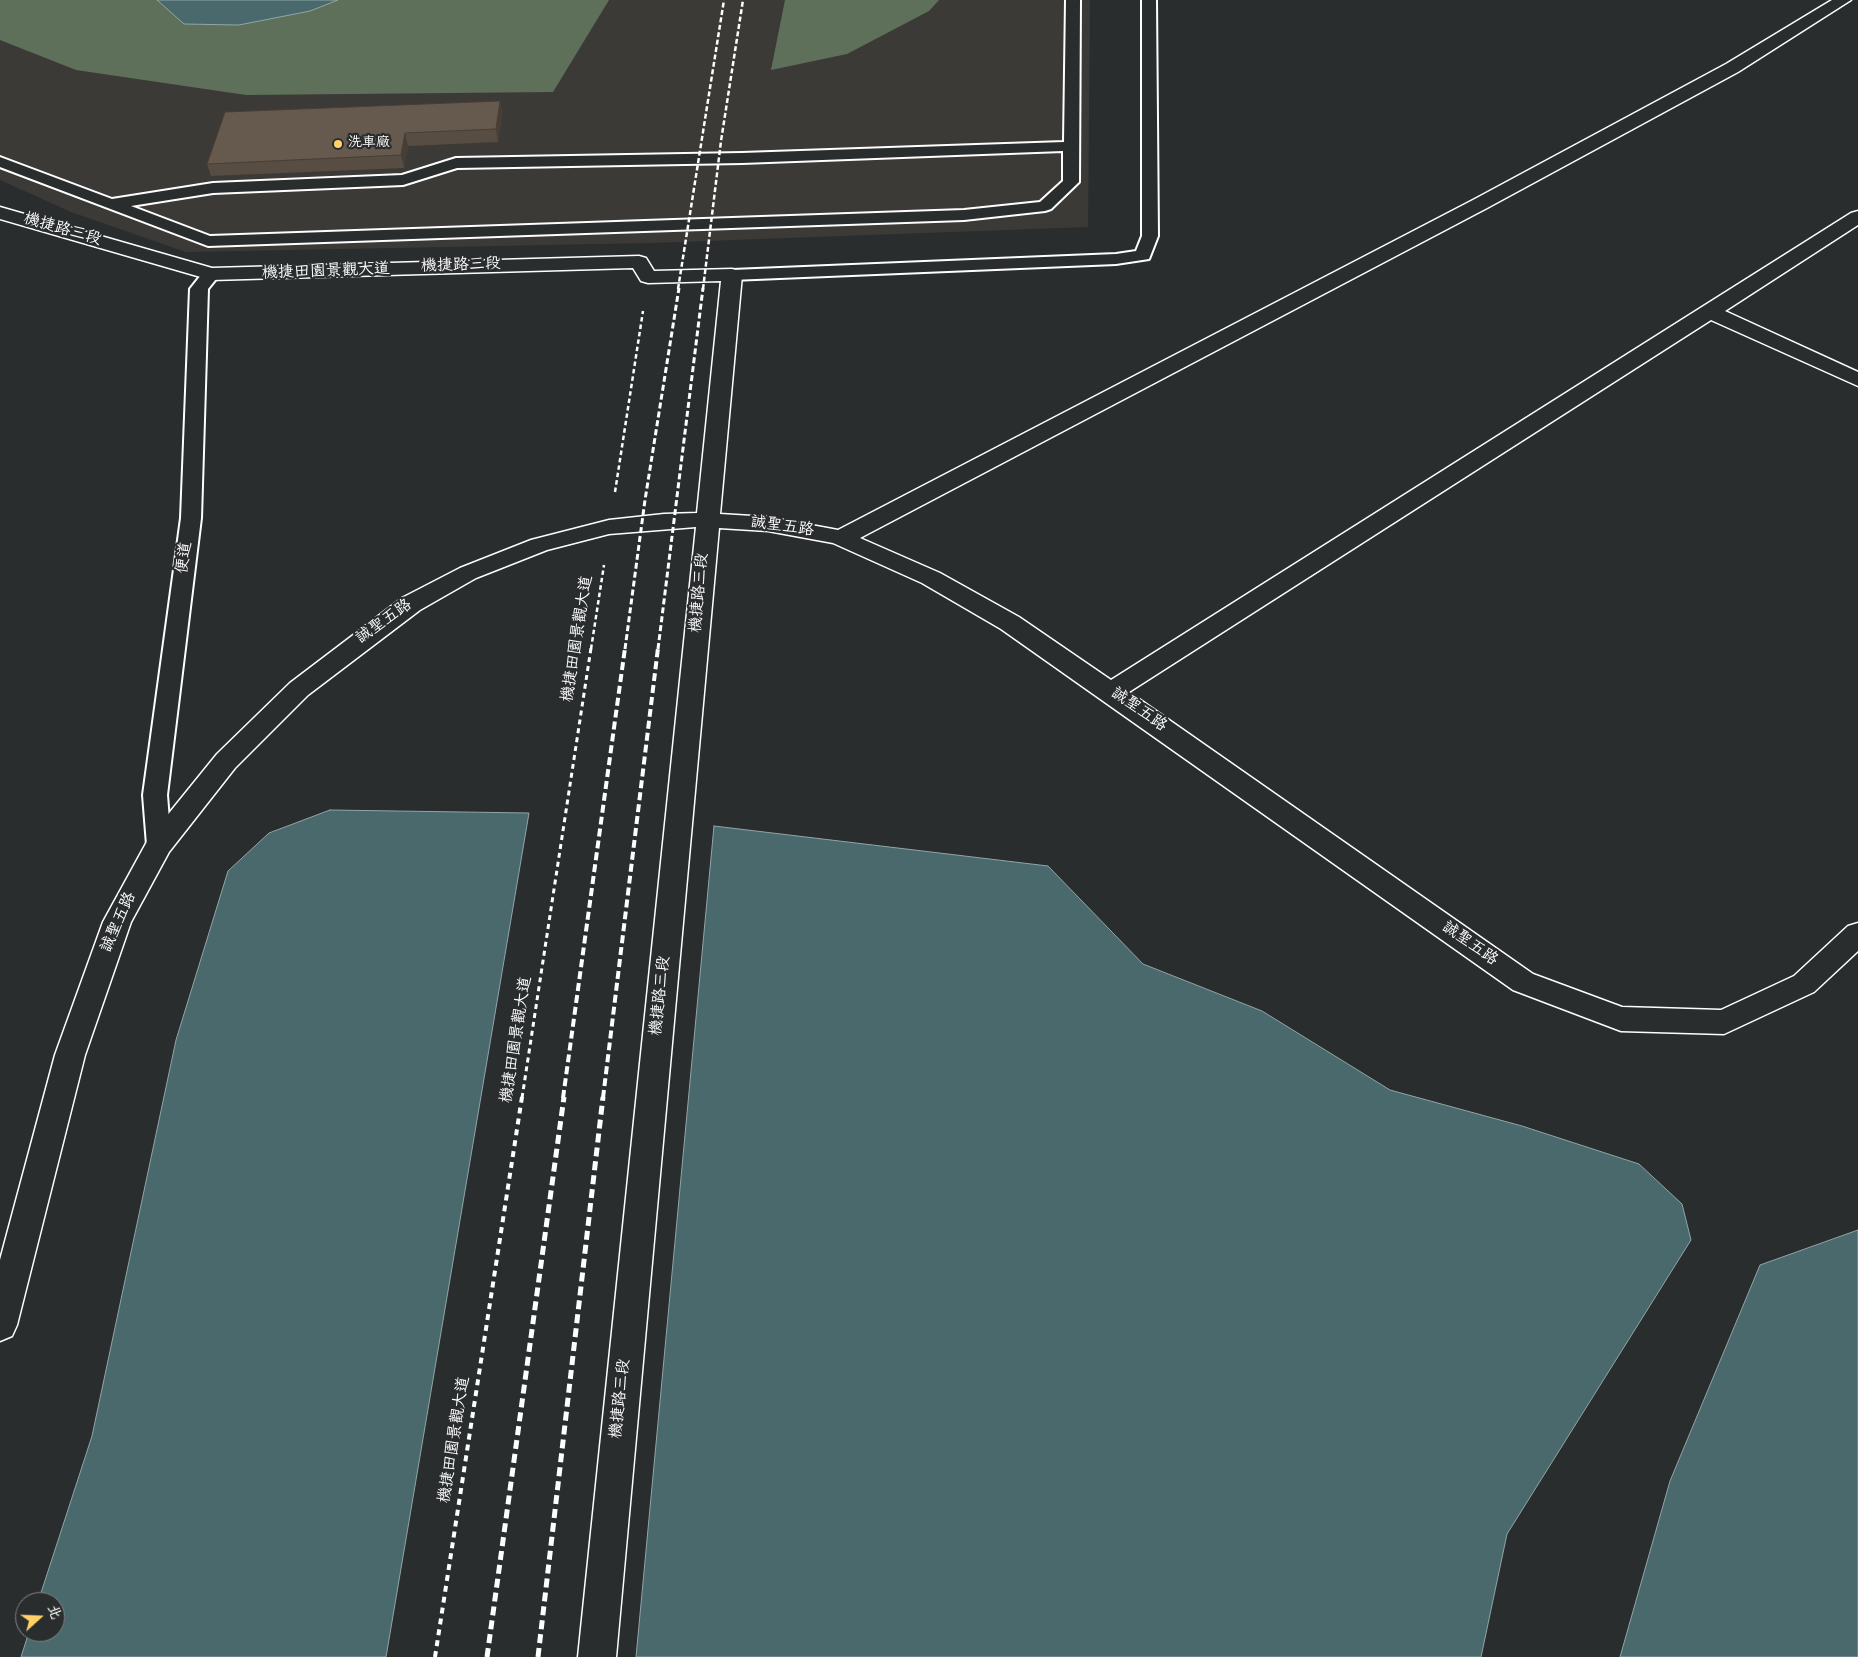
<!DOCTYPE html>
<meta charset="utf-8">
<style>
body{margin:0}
#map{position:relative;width:1858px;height:1657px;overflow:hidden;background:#2a2d2e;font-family:Dekko,"LXGW WenKai TC",sans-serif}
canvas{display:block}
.north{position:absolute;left:15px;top:1592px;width:50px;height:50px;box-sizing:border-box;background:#2a2d2e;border:1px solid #7f8182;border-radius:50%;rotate:70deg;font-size:14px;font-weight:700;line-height:20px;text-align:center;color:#fff}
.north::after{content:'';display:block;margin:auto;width:18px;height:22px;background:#ffd166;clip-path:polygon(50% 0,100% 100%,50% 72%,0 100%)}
</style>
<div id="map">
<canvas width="1858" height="1657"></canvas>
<div class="north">北</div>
</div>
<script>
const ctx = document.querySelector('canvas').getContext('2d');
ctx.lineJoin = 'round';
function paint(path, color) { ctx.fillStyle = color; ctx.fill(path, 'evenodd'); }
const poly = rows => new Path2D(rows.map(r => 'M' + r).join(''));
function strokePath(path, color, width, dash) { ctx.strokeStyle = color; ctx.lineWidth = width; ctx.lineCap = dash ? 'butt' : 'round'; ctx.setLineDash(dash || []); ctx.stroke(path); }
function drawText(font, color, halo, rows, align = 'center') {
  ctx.font = font + ' Dekko,"LXGW WenKai TC",sans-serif'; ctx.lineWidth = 4.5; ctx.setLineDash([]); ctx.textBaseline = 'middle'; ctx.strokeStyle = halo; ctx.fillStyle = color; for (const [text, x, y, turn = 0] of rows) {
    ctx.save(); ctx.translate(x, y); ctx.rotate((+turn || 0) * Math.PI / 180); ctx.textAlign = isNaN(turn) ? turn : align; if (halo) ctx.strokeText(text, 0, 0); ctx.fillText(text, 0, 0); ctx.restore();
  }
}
paint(poly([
 [0,0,1090,0,1088,227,651,243,186,252,71,212,0,180]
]), '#3c3a37');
paint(poly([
 [0,0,609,0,553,92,246,95,76,70,0,40],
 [785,0,939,0,929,11,847,54,771,70]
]), '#5f705a');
const water = poly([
 [157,0,338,0,310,11,239,25,184,24,157,0],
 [330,810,529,813,386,1657,21,1657,29,1632,55,1632,55,1602,38,1602,92,1436,176,1040,228,871,269,833,330,810],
 [714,826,1048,866,1143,964,1262,1011,1390,1090,1522,1126,1639,1164,1682,1204,1691,1240,1507,1534,1481,1657,636,1657,714,826],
 [1858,1230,1858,1657,1620,1657,1670,1481,1760,1265,1858,1230]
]);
paint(water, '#4a696c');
strokePath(water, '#92a5a7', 1);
const service = poly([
 [1066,0,1080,0,1079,182,1051,209,1045,211,964,220,208,246,0,167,0,157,112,199,213,183,402,175,456,158,742,153,1064,142,1066,0],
 [1063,151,1063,181,1040,202,964,210,210,236,131,206,213,193,403,185,457,168,742,163,1063,151],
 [1142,0,1156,0,1158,236,1149,259,1116,264,732,280,726,279,723,275,726,271,732,270,1116,254,1136,251,1142,236,1142,0],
 [211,269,217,270,220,274,208,289,201,518,167,795,171,845,167,851,159,854,151,851,147,845,143,795,181,518,190,289,205,270,211,269]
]);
const minor = poly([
 [1832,0,1851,0,1738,72,1487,208,860,538,940,573,1019,617,1111,680,1702,307,1851,213,1858,211,1858,225,1725,311,1858,372,1858,386,1711,320,1129,692,1533,974,1622,1007,1721,1010,1794,976,1848,926,1858,923,1858,951,1814,992,1724,1034,1621,1031,1513,990,1001,629,922,583,833,543,768,531,719,528,616,1657,578,1657,696,527,609,534,547,550,476,578,420,610,308,695,235,768,169,852,131,922,85,1055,17,1325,12,1336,0,1341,0,1260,55,1055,103,922,149,838,217,754,290,683,402,598,460,568,531,540,609,520,664,514,697,513,721,281,648,283,641,281,633,268,211,280,0,219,0,207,212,268,639,256,646,258,654,271,732,269,739,271,742,275,720,514,768,517,838,530,1473,200,1726,64,1832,0]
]);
strokePath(service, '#fff', 4);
strokePath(minor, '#fff', 3);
strokePath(poly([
 [615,492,643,311],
 [591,649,604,565]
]), '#fff', 2.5, [4.5, 3]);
strokePath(poly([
 [522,1098,591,648]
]), '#fff', 3, [5, 4]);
strokePath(poly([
 [435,1657,522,1097]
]), '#fff', 4, [6, 5]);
paint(service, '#2a2d2e');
paint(minor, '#2a2d2e');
strokePath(poly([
 [678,289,724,0],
 [703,289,721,141,743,0]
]), '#fff', 2.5, [5, 2.5]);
strokePath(poly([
 [625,649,645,500,679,288],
 [658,649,703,288]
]), '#fff', 3, [6, 3]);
strokePath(poly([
 [563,1098,625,648],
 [603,1098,658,648]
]), '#fff', 4, [8, 4]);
strokePath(poly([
 [487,1657,564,1097],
 [538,1657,603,1097]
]), '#fff', 5, [9, 5]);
paint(poly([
 [500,101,502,113,498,142,408,146,404,168,211,176,207,164]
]), '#584d42');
paint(poly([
 [500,101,502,113,498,142,496,129],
 [405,133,408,146,404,168,401,155]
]), '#473e36');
const building = poly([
 [500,101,496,129,405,133,401,155,207,164,225,112,500,101]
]);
paint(building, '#66594d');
strokePath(building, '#473e36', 1);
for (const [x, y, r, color] of [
 [338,144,5,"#ffd166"]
]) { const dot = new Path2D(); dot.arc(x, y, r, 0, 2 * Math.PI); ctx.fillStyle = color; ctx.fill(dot); strokePath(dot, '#2a2d2e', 2); }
drawText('14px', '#fff', '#2a2d2e', [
 ["洗車廠",348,144]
], 'left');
drawText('16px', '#fff', '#2a2d2e', [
 ["機捷路三段",62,231,16],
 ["機捷路三段",461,267,-2],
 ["機捷田園景觀大道",326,273,-2],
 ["誠聖五路",782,528,8],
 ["便道",186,558,-82],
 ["機捷路三段",701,593,-85],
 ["誠聖五路",385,623,-35],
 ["機捷田園景觀大道",579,639,-81],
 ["誠聖五路",1138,711,35],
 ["誠聖五路",120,923,-66],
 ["誠聖五路",1469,945,35],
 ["機捷路三段",662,996,-84],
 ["機捷田園景觀大道",518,1040,-81],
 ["機捷路三段",622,1399,-84],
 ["機捷田園景觀大道",456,1440,-81]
]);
</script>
